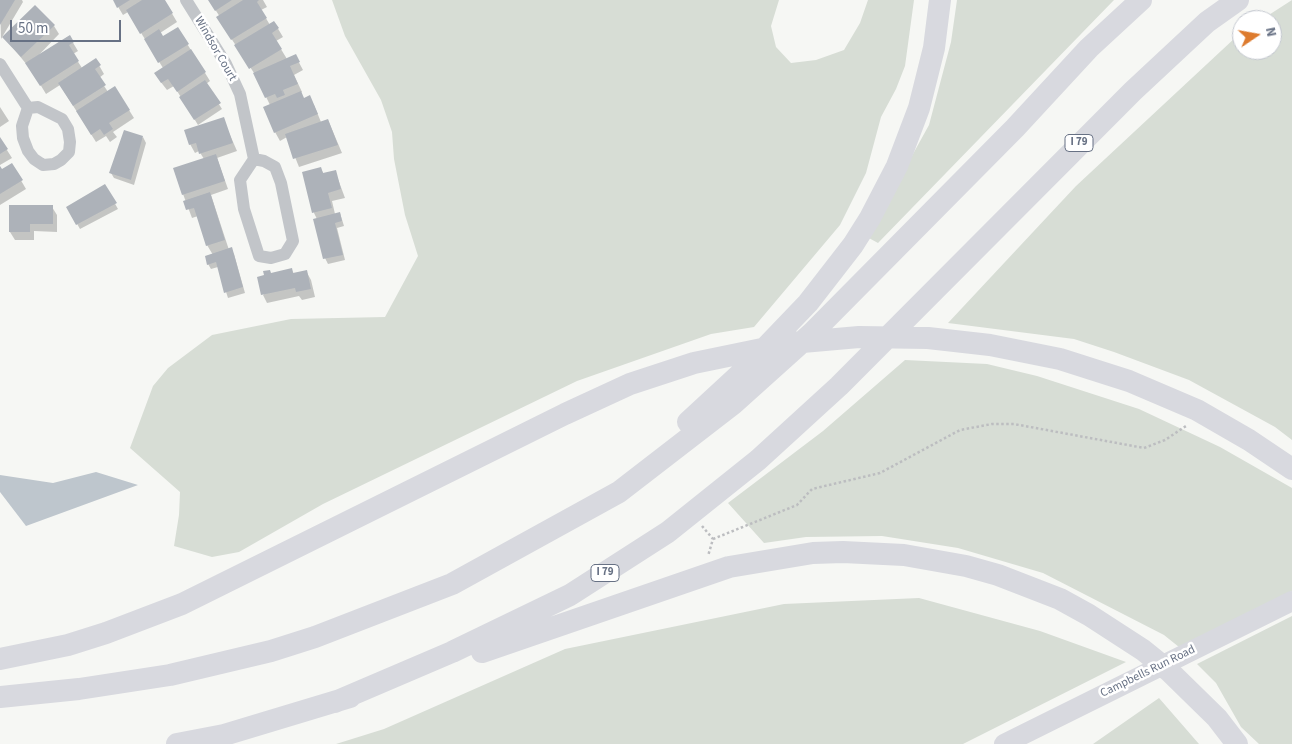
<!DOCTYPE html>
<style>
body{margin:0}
#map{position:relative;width:1292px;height:744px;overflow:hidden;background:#f6f7f4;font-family:"Source Sans 3",sans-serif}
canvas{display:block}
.north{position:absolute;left:1232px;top:10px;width:50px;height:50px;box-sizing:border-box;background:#fff;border:1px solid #c2c6ce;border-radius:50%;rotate:78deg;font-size:14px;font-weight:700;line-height:20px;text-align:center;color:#677184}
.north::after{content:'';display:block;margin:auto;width:18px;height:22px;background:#dd7b2e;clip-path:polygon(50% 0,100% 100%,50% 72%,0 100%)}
.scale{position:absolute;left:10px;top:20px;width:111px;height:22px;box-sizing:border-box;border:2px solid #677184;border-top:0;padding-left:6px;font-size:15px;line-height:18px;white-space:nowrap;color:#677184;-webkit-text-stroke:4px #fff;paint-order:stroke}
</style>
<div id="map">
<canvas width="1292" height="744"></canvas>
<div class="north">N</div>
<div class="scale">50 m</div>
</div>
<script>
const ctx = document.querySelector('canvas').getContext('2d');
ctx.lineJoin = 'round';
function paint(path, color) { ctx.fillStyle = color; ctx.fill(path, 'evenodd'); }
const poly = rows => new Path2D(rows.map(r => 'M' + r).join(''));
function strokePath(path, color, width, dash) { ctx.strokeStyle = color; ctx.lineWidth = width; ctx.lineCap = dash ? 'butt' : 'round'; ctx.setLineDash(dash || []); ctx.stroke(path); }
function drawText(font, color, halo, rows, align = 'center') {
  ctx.font = font + ' "Source Sans 3",sans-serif'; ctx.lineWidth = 5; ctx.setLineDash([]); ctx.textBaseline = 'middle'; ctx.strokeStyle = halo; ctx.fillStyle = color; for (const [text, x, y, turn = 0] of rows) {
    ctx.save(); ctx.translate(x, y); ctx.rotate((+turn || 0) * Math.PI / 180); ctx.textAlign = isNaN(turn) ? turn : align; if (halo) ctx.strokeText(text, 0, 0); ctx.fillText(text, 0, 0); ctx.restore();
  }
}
paint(poly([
 [332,0,779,0,771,26,776,47,791,63,816,60,844,50,860,23,868,0,914,0,905,66,896,89,881,117,866,173,840,225,754,327,711,334,577,381,323,504,239,552,212,557,174,546,179,515,180,492,130,448,153,386,168,368,212,335,291,319,385,317,418,256,405,215,394,159,392,132,381,100,345,36],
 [957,0,1114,0,878,243,867,237,929,125,951,42],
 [1292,0,1292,440,1275,427,1189,380,1114,352,1074,339,948,323,1076,186,1236,37,1242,33,1242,50,1272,50,1272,20,1261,20],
 [905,360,987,364,1037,376,1139,409,1220,447,1292,488,1292,591,1179,647,1164,635,1043,573,958,548,882,536,806,537,764,543,728,503,823,431],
 [919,598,1040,631,1126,662,963,744,336,744,384,729,565,649,784,604],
 [1292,616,1292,744,1259,744,1241,727,1216,683,1197,664],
 [1159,698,1199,744,1093,744]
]), '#d7ddd5');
paint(poly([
 [96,472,138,485,26,526,0,492,0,475,53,483]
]), '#bec6cd');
paint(poly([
 [0,0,22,0,23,2,1,39],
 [114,0,164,0,177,22,160,33,163,38,178,29,210,81,206,84,222,109,198,125,174,86,167,90,160,81,163,68,128,12,123,15],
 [209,0,263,0,267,7,261,10,270,25,274,22,283,37,276,41,287,59,295,55,303,70,294,75,302,92,300,93,304,99,314,105,321,122,328,120,342,153,299,167,287,137,280,141,275,132,270,105,256,76,223,26,220,17],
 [54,26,59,34,36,58,69,36,78,51,73,54,82,68,96,60,104,74,99,78,108,92,129,110,134,118,113,132,117,137,110,142,106,136,96,142,60,85,46,94,32,71,4,37],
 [0,107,9,121,0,127],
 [223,119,237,151,217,158,228,189,211,195,229,250,231,249,234,254,245,293,228,298,218,267,211,269,208,264,213,255,207,245,198,216,192,218,183,194,204,159,199,151,195,153,190,144],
 [143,137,146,143,134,185,114,178,111,173],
 [0,139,12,158,0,165],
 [12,165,26,189,0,205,0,168,2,171],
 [320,168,324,174,335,171,345,198,332,201,335,214,340,213,344,226,337,228,345,260,328,264,325,258,317,219,314,213],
 [105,186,118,209,80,229,68,208],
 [52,207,57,215,57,232,34,231,34,240,15,240,10,232],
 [292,270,294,274,306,271,311,280,315,297,302,300,299,296,267,303,263,295]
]), '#0003');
paint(poly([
 [0,0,15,0,0,25],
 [113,0,130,0,117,8],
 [142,0,165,0,173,13,140,34,126,10],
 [208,0,232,0,215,11],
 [243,0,259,0,257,2,267,18,231,40,216,17],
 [35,5,55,25,21,57,2,37],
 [274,21,279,28,272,33,282,49,249,69,234,45],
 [178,27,189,44,158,63,144,39,159,29,163,36],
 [70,35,74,42,69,45,79,61,40,86,25,63],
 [191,49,206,72,177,92,168,79,161,83,154,73],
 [296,54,300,62,290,66,298,84,283,90,285,95,277,98,275,94,265,98,253,73],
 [96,58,101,65,95,69,106,85,73,106,58,83],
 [205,80,221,103,194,120,179,97],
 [115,86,130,110,109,123,113,129,104,135,100,129,91,135,76,111],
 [301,91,304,98,310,95,318,114,274,133,263,107],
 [224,117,233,143,199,154,196,143,189,145,184,130],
 [328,119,338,145,293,159,285,134],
 [124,130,143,136,131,180,109,173],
 [0,137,8,149,0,154],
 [216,154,225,181,182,195,173,168],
 [12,163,23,180,0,194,0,166,2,169],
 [321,167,323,173,336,170,341,189,328,193,332,208,312,213,302,172],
 [105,184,117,203,76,225,66,207],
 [210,192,225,240,206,246,194,208,186,210,183,201],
 [9,205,53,205,53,224,30,224,30,232,9,232],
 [340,212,342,221,335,223,343,255,323,259,313,219],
 [232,247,243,287,224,293,216,262,207,265,205,256],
 [292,268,293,273,307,270,311,289,296,292,295,288,261,295,257,277,264,275,263,271,270,270,271,273]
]), '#adb2b9');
strokePath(poly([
 [702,526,713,539,708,556],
 [713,539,797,505,812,489,880,473,960,430,992,424,1014,424,1144,448,1165,440,1186,426]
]), '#bcbdc0', 2.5, [2.5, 2.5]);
strokePath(poly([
 [186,0,226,64,240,94,254,159,240,180,244,209,259,256,271,258,285,254,293,241,281,183,275,167,264,161,254,159],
 [0,64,28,108,22,126,23,138,28,151,34,159,43,165,54,164,61,160,69,152,70,142,68,129,62,119,38,107,28,108]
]), '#c2c5c9', 12);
strokePath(poly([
 [1004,744,1292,601]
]), '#d8d9df', 20);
strokePath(poly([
 [688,422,740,374,808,303,853,245,870,218,897,166,919,108,934,48,940,0],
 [482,652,729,567,813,553,843,552,904,555,966,566,998,575,1060,599,1089,615,1143,650,1169,671,1217,718,1237,744],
 [0,659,68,645,106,633,182,604,565,414,630,384,694,363,791,343,859,337,928,338,990,345,1060,359,1129,381,1197,410,1249,440,1292,469],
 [0,697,79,689,170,675,271,651,315,637,452,584,619,492,733,404,812,333,1015,128,1089,48,1141,0],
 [335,702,452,652,570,595,668,532,758,460,839,386,1133,91,1207,22,1238,0],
 [177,744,224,735,350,697]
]), '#d8d9df', 22);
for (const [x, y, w] of [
 [1079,143,28],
 [605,573,28]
]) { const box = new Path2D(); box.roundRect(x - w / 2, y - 8.5, w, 17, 4); ctx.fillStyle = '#fff'; ctx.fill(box); strokePath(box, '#677184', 1); }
drawText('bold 11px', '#677184', null, [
 ["I 79",1079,143],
 ["I 79",605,573]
]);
drawText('12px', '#677184', '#fff', [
 ["Windsor Court",215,49,60],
 ["Campbells Run Road",1148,672,-26]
]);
</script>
